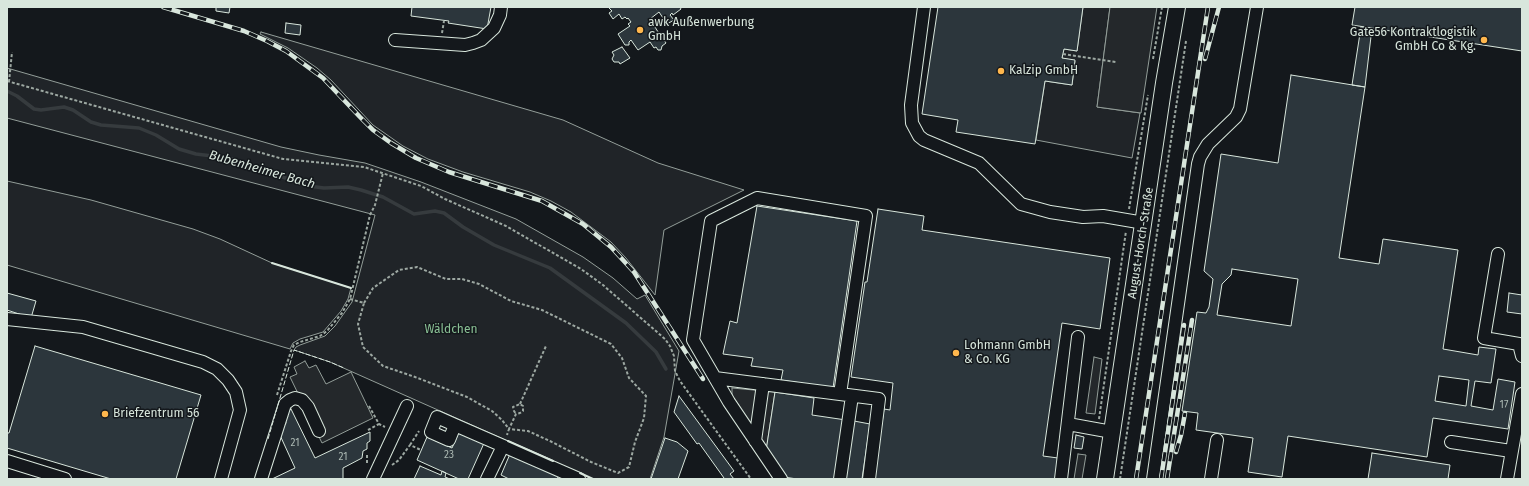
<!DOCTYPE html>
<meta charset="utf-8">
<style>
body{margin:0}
#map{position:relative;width:1529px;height:486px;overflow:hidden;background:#14181c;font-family:"Fira Sans",sans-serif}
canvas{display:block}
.frame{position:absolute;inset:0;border:8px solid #d8e6dc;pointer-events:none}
</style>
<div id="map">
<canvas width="1529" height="486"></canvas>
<div class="frame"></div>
</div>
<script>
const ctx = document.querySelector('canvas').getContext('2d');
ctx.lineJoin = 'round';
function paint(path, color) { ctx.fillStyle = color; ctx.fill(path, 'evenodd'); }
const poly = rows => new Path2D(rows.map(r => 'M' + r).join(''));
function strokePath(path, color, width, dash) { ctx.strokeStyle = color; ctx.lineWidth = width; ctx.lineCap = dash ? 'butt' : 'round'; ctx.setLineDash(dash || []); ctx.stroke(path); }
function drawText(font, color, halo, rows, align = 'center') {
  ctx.font = font + ' "Fira Sans",sans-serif'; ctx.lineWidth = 3; ctx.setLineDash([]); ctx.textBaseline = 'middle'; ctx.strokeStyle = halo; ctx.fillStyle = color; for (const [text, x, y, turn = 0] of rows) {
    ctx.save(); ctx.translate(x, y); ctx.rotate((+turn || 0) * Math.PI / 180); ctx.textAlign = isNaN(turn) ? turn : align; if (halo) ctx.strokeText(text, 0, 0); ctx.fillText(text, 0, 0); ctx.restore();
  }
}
const green = poly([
 [1083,7,1110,7,1097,107,1140,113,1132,158,1036,140,1045,81,1072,85,1075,61,1062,58,1064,49,1077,51,1083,7],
 [261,32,563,120,658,163,744,190,664,230,655,295,626,258,611,242,571,212,551,201,530,192,463,172,428,159,403,146,373,125,331,80,317,68,288,48,260,34,261,32],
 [7,68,281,147,319,155,365,163,421,182,516,219,583,257,613,278,637,299,645,295,679,351,664,437,650,479,593,479,330,362,294,350,296,347,300,345,325,336,335,326,352,302,375,215,7,118,7,68],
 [7,181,91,200,193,229,220,239,272,263,351,288,348,299,341,311,323,332,300,339,293,343,290,349,7,265,7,181]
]);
paint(green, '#202428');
strokePath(green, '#939e99', 1);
const parking = poly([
 [1110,7,1157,7,1141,113,1097,107,1110,7],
 [1094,357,1102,359,1095,414,1086,413,1094,357],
 [305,361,309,368,316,365,326,384,351,372,373,418,322,443,290,377,297,374,294,367,305,361],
 [732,388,775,392,766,451,732,400,732,388],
 [1078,454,1086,455,1082,479,1074,479,1078,454]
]);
paint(parking, '#24282b');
strokePath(parking, '#939e99', 1);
strokePath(poly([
 [7,91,17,96,34,109,41,110,64,107,73,110,91,122,101,125,139,128,156,135,179,149,196,154,229,158,308,186,324,188,348,187,361,190,383,197,414,214,435,211,444,213,463,227,494,245,550,268,626,323,656,352,666,369]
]), '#363b3e', 3.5);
const building = poly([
 [216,7,230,7,229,13,216,11,216,7],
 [412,7,491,7,487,29,448,23,449,21,411,16,412,7],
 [608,7,680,7,681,9,673,15,672,13,670,15,674,20,667,24,659,12,650,19,660,35,658,36,660,39,662,37,666,43,662,46,661,50,658,50,656,47,654,48,650,42,638,50,631,40,629,42,629,45,625,45,618,34,630,26,628,24,631,22,628,18,627,19,625,17,622,19,619,14,613,19,609,13,612,11,608,7],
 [938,7,1083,7,1077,51,1064,49,1062,58,1075,60,1072,85,1045,81,1035,144,956,132,958,120,922,114,938,7],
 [1355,7,1522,7,1522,51,1352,25,1355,7],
 [286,23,301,25,300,35,285,33,286,23],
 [1361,27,1372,28,1365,87,1352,85,1361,27],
 [622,47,630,58,620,64,619,62,614,62,612,59,614,55,612,52,622,47],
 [1291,75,1365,87,1339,258,1379,264,1383,239,1458,250,1443,349,1478,355,1479,347,1496,349,1491,383,1475,381,1471,406,1493,410,1498,379,1515,382,1508,429,1433,418,1427,457,1288,436,1282,477,1248,472,1253,438,1196,430,1198,413,1182,411,1197,312,1206,313,1209,307,1213,279,1204,271,1221,154,1278,163,1291,75],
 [1232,269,1298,279,1291,326,1217,315,1222,284,1231,275,1232,269],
 [1439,376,1469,380,1466,406,1435,401,1439,376],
 [757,206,857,221,833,388,781,380,783,370,751,366,753,358,723,354,730,321,737,323,757,206],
 [878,209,924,216,922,230,1110,258,1100,329,1062,323,1043,456,1058,458,1055,479,874,479,884,409,890,410,893,383,851,377,865,282,867,282,878,209],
 [7,293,36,301,31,318,7,310,7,293],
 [1509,293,1522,295,1522,314,1507,312,1509,293],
 [35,346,201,395,176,479,111,479,7,448,7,433,9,433,35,346],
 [775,392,814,398,812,415,846,420,838,479,797,479,784,477,766,451,775,392],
 [679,396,734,471,730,474,734,479,722,479,724,478,699,443,697,444,674,412,679,396],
 [291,409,315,458,370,432,370,441,367,443,367,449,363,451,362,458,343,468,343,479,272,479,295,468,279,433,286,423,285,420,288,416,286,414,291,409],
 [854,421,870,424,862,479,845,479,854,421],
 [460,430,485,441,468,479,459,479,417,460,427,437,452,448,460,430],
 [1076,435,1084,437,1082,449,1074,448,1076,435],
 [665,438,677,442,688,451,678,479,651,479,665,438],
 [1372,453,1450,465,1448,479,1368,479,1372,453],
 [510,454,560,473,557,479,509,479,501,475,510,454],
 [420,466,441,475,442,471,446,473,445,477,450,479,414,479,420,466]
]);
paint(building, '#2c363c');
strokePath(building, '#d8e6dc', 1);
const minor = poly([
 [924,7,911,105,912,123,919,136,924,140,979,163,1021,204,1050,212,1083,217,1103,216,1144,223],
 [395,40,465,45,473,43,481,40,494,28,500,15,501,7],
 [1498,254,1484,338,1519,344,1522,356],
 [7,319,83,327,203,362,217,369,228,380,236,392,240,410,221,479],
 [715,378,879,399,869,479],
 [1068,424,1112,432],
 [455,425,449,440,431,432,437,417,455,425,579,479],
 [755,441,763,384],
 [1451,442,1511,451],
 [7,461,65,479],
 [261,479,285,404,290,400,295,398,302,400,308,407,319,431],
 [373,479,407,406],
 [487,479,503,446],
 [781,479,729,402,693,340,711,221,757,198,866,216,840,394],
 [840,479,852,396],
 [1061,479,1078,337],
 [1153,479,1198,164,1200,157,1208,144,1236,117,1240,109,1257,7],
 [1211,479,1217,440],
 [1507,479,1522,394]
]);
const major = poly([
 [1105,479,1164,83,1177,7]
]);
strokePath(minor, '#d8e6dc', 14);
strokePath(major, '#d8e6dc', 18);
strokePath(poly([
 [442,33,444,21],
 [1063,54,1116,62],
 [1153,59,1162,7],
 [7,81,283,159,364,167,421,186,445,199,506,226,581,269,603,285,665,339,670,346,674,356,675,371,680,381,751,479],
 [9,82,12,52],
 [1129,209,1148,95],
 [350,299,364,303,358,324,363,347,383,366,415,377,467,397,492,411,502,420,509,429,507,435],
 [364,303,373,288,399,270,417,267,446,279,462,279,479,284,511,301,542,310,611,344,622,358,629,378,646,396,644,418,635,442,629,467,618,473,591,462,550,441,528,431,509,429,516,414,520,413,523,411,523,406,520,404,513,407,514,411,516,414],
 [277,395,291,351,294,345,300,342,320,336,327,331,342,313,350,299,370,215,375,205,383,173],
 [520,404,546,346],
 [369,406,379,424,385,427],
 [1099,419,1126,231],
 [368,430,379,424],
 [410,445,419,431],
 [367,463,367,454],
 [392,465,399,460,410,445,421,450],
 [1120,479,1186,41]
]), '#9da8a2', 2, [3, 2]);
strokePath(minor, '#14181c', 12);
strokePath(major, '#14181c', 16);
const rail = poly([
 [163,7,244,31,267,41,286,51,323,78,360,117,373,130,391,143,416,158,449,172,542,201,583,224,611,247,634,272,703,379],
 [1205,59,1219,7],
 [1176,452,1181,435,1185,413],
 [1136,479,1208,7],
 [1161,479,1184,325],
 [1167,479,1192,320]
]);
strokePath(rail, '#d8e6dc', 4.5);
strokePath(rail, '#14181c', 3, [9]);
strokePath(poly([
 [268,439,294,350,330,362,344,368]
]), '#d8e6dc', 1, [5, 2]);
strokePath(poly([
 [272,263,351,288],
 [508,441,553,461],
 [580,473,593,479]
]), '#d8e6dc', 2);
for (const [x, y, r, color] of [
 [640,30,4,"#ffb74d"],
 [1484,40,4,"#ffb74d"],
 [1001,71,4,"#ffb74d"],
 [956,353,4,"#ffb74d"],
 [105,414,4,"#ffb74d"]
]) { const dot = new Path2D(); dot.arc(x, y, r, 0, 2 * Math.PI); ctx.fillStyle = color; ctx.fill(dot); strokePath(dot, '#14181c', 1.5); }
drawText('10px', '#adbab4', null, [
 ["17",1504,405],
 ["21",295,443],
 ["23",449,455],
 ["21",343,457]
]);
drawText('12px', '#d8e6dc', '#14181c', [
 ["awk Außenwerbung",648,23],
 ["GmbH",648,37],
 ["Gate56 Kontraktlogistik",1476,33,"right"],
 ["GmbH Co & Kg.",1476,47,"right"],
 ["Kalzip GmbH",1009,71],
 ["Lohmann GmbH",964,346],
 ["& Co. KG",964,360],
 ["Briefzentrum 56",113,414]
], 'left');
drawText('12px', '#d8e6dc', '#14181c', [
 ["August-Horch-Straße",1141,243,-81]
]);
drawText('12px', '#8ac095', '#14181c', [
 ["Wäldchen",451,330]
]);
drawText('italic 13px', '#d8e6dc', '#14181c', [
 ["Bubenheimer Bach",262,170,16]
]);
</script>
